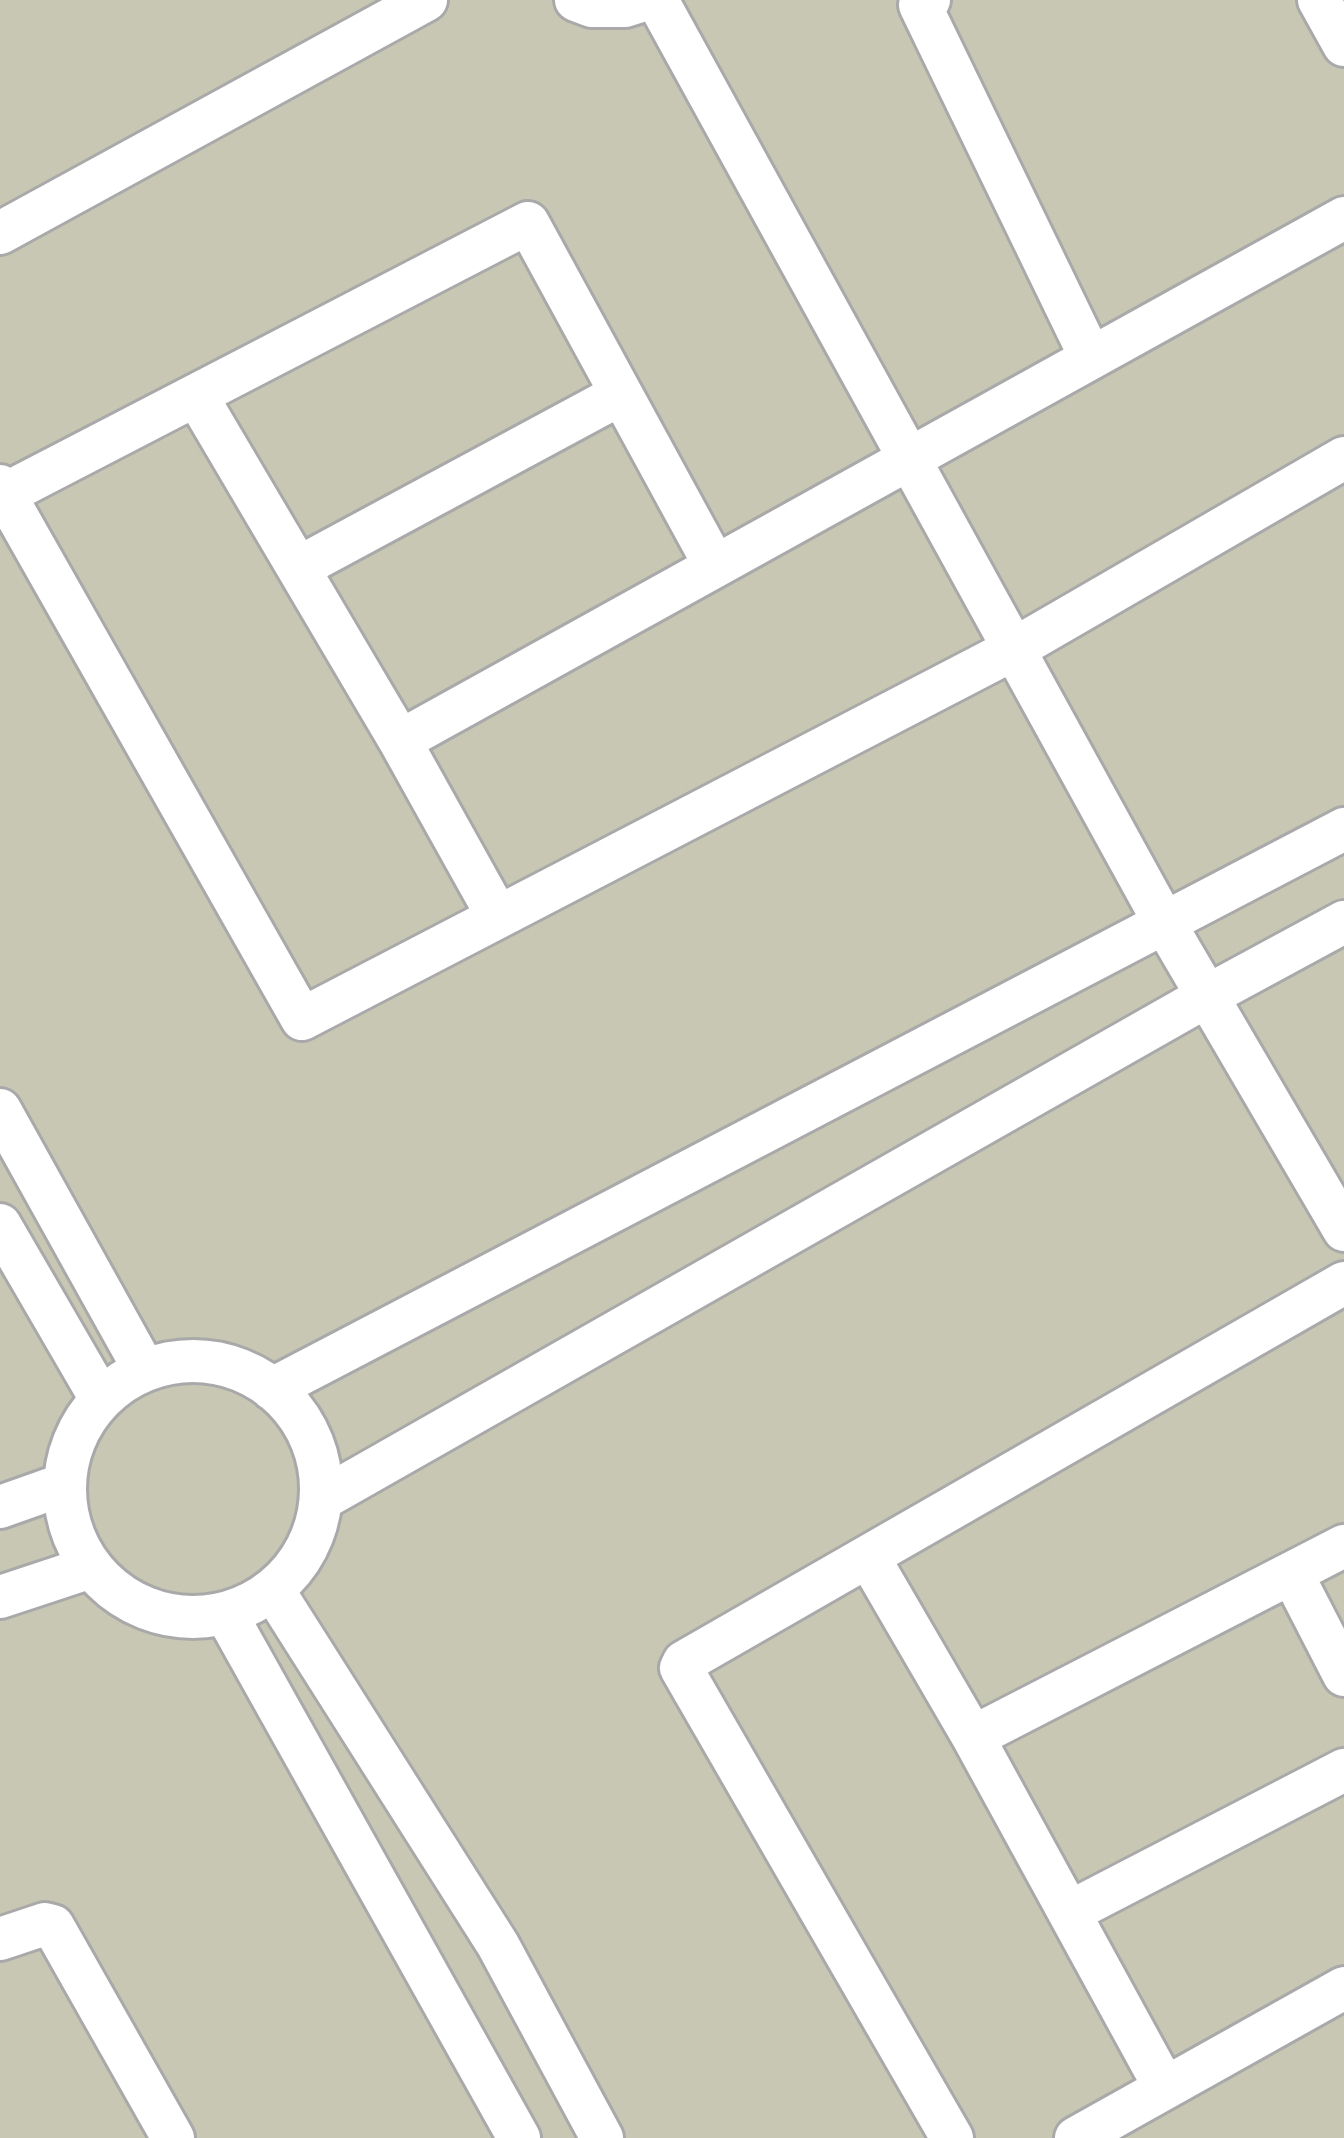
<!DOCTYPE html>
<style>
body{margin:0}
canvas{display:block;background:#f2efe9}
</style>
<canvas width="1344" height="2138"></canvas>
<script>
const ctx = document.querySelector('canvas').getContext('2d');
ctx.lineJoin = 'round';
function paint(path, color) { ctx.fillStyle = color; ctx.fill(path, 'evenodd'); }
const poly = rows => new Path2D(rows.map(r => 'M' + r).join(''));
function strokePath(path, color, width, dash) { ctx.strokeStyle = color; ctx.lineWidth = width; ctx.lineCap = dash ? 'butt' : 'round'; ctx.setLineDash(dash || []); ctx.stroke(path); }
paint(poly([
 [0,0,1344,0,1344,2138,0,2138]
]), '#c7c7b4');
const street = poly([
 [576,0,592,6,625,6,644,0],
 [657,0,1165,924,1344,1230],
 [929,0,920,5,1091,358],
 [1319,0,1344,45],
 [0,233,426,0],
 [196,395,400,741,498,917],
 [0,486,302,1019,1014,649,1344,458],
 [5,494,528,223,714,564],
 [298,568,621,394],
 [400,741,1344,218],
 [0,1110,144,1369],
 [0,1225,101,1399],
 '65 1489a128 128 0 1 1 256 0a128 128 0 1 1-256 0Z',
 [272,1389,1344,829],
 [322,1499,1209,995,1344,922],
 [0,1507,65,1484],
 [869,1558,973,1737,1165,2088],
 [1292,1574,1344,1675],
 [273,1590,498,1945,602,2138],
 [0,1597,91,1567],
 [226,1614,519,2138],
 [973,1737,1344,1546],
 [1070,1912,1344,1770],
 [0,1939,45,1924,53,1926,173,2138],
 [952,2138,681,1668,684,1662,1344,1283],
 [1076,2138,1344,1988]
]);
strokePath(street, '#a9a9a9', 48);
strokePath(street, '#fff', 42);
</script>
